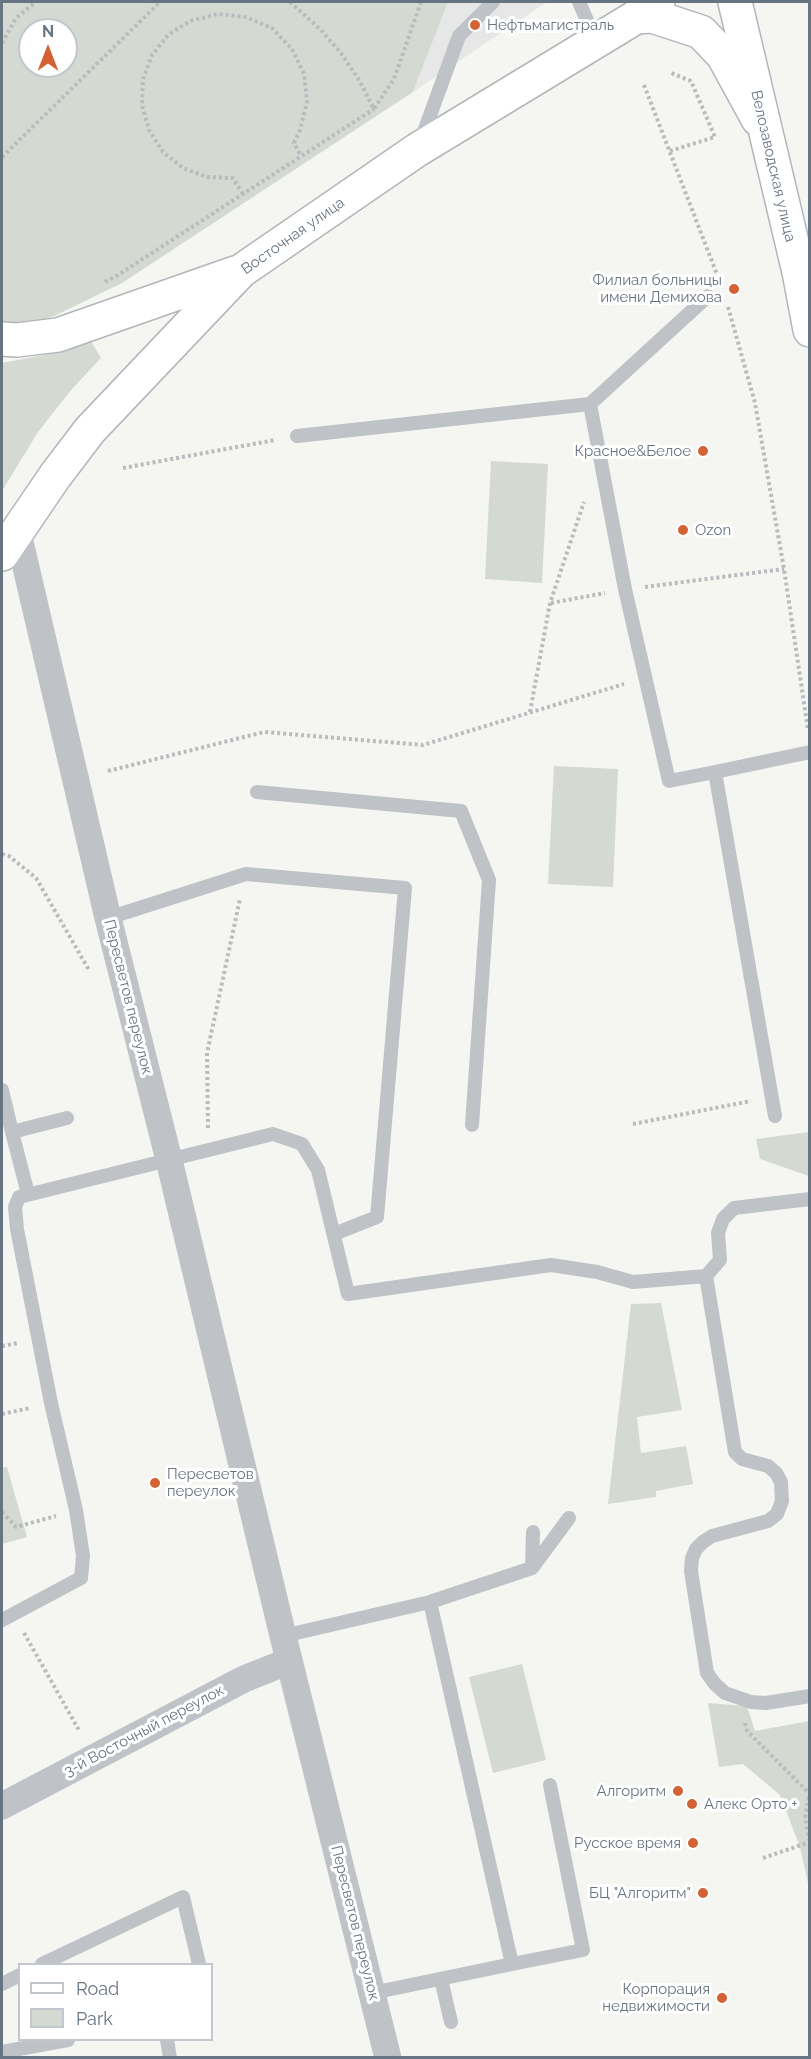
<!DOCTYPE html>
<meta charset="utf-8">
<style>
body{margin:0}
#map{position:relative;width:811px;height:2059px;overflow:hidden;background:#f5f5f2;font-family:Raleway,sans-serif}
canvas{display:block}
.frame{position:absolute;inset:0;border:3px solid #677481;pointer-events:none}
.legend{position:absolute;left:18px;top:1963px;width:195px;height:78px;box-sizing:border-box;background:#fff;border:2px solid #c2c7cd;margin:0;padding:8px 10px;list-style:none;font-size:18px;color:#677481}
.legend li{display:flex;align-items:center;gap:12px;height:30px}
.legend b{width:30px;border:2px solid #c2c7cd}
.north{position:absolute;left:18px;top:18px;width:60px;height:60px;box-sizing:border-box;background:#fff;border:2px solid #c2c7cd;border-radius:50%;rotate:0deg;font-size:16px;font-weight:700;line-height:24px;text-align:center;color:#677481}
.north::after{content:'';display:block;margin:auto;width:21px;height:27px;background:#d36234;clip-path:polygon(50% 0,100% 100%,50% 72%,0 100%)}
</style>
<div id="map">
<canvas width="811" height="2059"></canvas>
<div class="frame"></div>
<ul class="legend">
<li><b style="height:8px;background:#fff"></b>Road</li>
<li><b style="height:16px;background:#d4dad2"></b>Park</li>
</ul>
<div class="north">N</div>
</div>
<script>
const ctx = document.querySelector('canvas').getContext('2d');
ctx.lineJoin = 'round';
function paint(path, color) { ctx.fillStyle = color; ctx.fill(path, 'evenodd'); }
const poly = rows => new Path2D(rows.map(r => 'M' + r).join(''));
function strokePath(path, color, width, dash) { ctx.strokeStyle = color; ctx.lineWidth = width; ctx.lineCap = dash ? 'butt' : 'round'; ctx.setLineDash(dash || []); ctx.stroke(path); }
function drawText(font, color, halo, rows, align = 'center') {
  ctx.font = font + ' Raleway,sans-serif'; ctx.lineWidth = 6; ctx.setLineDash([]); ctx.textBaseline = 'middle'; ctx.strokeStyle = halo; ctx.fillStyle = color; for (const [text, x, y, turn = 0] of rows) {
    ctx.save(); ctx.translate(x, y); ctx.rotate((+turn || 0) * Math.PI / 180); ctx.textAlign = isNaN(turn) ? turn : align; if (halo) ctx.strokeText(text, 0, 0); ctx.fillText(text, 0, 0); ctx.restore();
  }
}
paint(poly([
 [448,2,547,2,413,92]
]), '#e6e7e6');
paint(poly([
 [2,2,448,2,413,92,122,283,48,319,11,323,2,322],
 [30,30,66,30,66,66,30,66],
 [89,338,101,358,72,389,38,432,2,491,2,363,44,355],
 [491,461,548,464,542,583,485,579],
 [554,766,618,769,613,887,548,884],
 [809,1132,809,1176,760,1159,756,1139],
 [661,1303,682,1410,637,1417,641,1453,686,1446,693,1484,656,1491,656,1497,608,1504,631,1304],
 [7,1467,27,1537,2,1544,2,1468],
 [522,1664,546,1760,493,1773,469,1677],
 [708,1703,747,1706,755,1731,809,1721,809,1888,800,1847,780,1795,743,1764,719,1767]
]), '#d4dad2');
const secondary = poly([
 [636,17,652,16,701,32,723,55,758,119],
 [2,339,17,340,58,335,235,273],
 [2,554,55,476,90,430,241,271,417,150,636,17,658,2]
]);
const primary = poly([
 [735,2,799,272,810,330]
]);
strokePath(secondary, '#b2b6ba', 36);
strokePath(primary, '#b3b6ba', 36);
strokePath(poly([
 [290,2,321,30,341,53,359,80,374,109,394,79,421,2],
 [2,43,16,18,36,2],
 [644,85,718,277],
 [670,151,715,137,691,81,671,73],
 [2,157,160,2],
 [243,194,233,178,207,177,183,168,163,152,149,130,142,105,143,79,152,55,168,35,190,21,218,14,246,17,272,28,292,49,304,74,307,102,300,130,294,143,301,156],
 [105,282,118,275,374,109],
 [728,307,755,403,784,569,808,730],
 [123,468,275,440],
 [645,587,784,569],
 [551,603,605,593],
 [530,712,550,603,584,502],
 [108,771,264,732,423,745,624,684],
 [2,854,9,856,36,878,89,970],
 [633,1124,751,1101],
 [208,1128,207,1053,240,899],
 [2,1346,18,1343],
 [2,1414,30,1408],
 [2,1512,16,1527,56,1516],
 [24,1633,80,1732],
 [745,1723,747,1731,810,1794],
 [810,1791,805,1818,810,1841],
 [763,1858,810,1842]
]), '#b9bbbe', 4, [3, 3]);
strokePath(poly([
 [579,2,596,41],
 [421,140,459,36,493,2],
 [708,296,590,404,625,589,669,781,715,772],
 [297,436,590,404],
 [257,792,461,811,489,880,472,1125],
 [108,918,246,874,405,888,377,1217,334,1234],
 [2,1090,12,1132,67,1118],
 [775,1116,715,772,810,752],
 [12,1132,28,1194],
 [810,1199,734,1208,723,1219,718,1233,720,1260,706,1276,735,1452,742,1459,768,1466,776,1473,781,1482,782,1501,777,1514,768,1521,712,1536,703,1542,696,1549,692,1558,691,1571,707,1673,715,1684,725,1693,751,1702,766,1703,810,1696],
 [532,1568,533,1532],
 [2,1620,81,1578,83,1556,76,1510,51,1403,17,1229,15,1207,19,1197,273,1134,302,1144,318,1170,348,1294,551,1265,597,1272,633,1282,706,1276],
 [283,1636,430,1602,532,1568,569,1518],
 [42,1964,183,1897,199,1964],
 [512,1964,583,1950,550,1785],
 [441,1979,451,2022],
 [2,1984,20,1975],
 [372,1993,512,1964,430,1602],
 [167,2040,170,2058],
 [2,2052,68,2040]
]), '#bfc2c6', 14);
strokePath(poly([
 [17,529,108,918,169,1160,283,1636,388,2058],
 [2,1806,244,1679,289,1661]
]), '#bfc2c6', 27);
strokePath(secondary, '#fff', 33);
strokePath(primary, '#fff', 33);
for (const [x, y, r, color] of [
 [475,25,6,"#d36234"],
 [734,289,6,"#d36234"],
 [703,451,6,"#d36234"],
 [683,530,6,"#d36234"],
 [155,1483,6,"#d36234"],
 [678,1791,6,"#d36234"],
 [692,1804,6,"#d36234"],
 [693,1843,6,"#d36234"],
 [703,1893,6,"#d36234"],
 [722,1998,6,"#d36234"]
]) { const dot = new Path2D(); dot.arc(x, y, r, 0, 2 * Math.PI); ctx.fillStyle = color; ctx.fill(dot); strokePath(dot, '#fff', 2); }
drawText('15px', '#677481', '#fff', [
 ["Нефтьмагистраль",487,25,"left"],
 ["Филиал больницы",722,280],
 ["имени Демихова",722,297],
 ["Красное&Белое",691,451],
 ["Ozon",695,530,"left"],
 ["Пересветов",167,1474,"left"],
 ["переулок",167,1491,"left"],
 ["Алгоритм",666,1791],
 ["Алекс Орто +",704,1804,"left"],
 ["Русское время",681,1843],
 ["БЦ \"Алгоритм\"",691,1893],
 ["Корпорация",710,1989],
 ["недвижимости",710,2006]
], 'right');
drawText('15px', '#677481', '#fff', [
 ["Велозаводская улица",773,166,77],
 ["Восточная улица",293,236,-35],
 ["Пересветов переулок",128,997,76],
 ["3-й Восточный переулок",144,1731,-28],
 ["Пересветов переулок",355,1923,76]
]);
</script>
